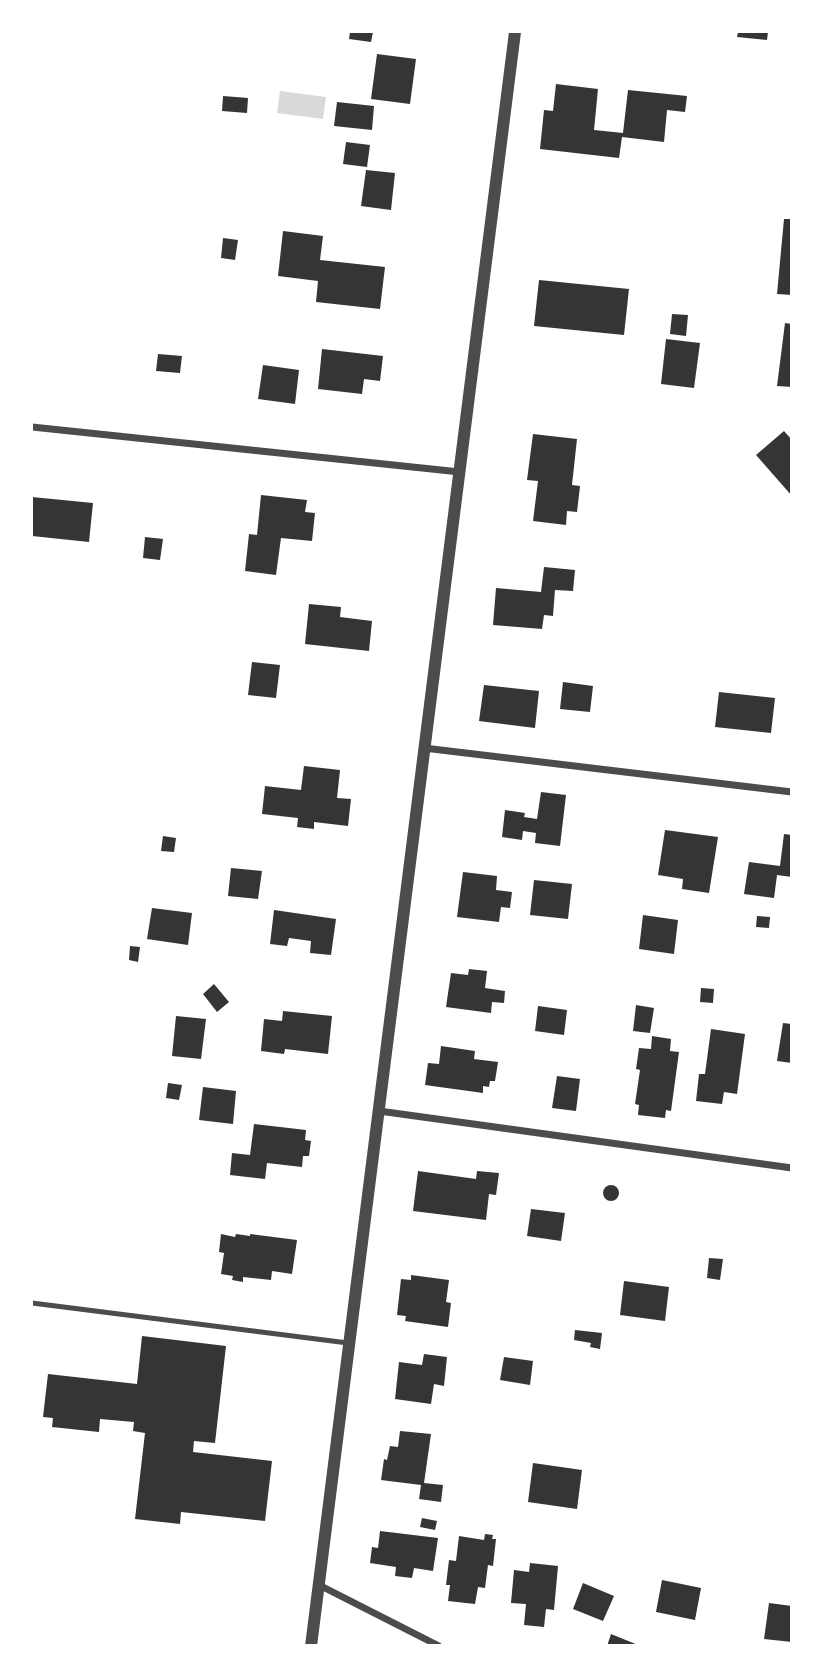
<!DOCTYPE html>
<style>
body{margin:0}
#map{position:relative;width:823px;height:1677px;overflow:hidden;background:#fff;font-family:"Sofia Sans Condensed",sans-serif}
canvas{display:block}
.frame{position:absolute;inset:0;border:33px solid #fff;pointer-events:none}
</style>
<div id="map">
<canvas width="823" height="1677"></canvas>
<div class="frame"></div>
</div>
<script>
const ctx = document.querySelector('canvas').getContext('2d');
ctx.lineJoin = 'round';
function paint(path, color) { ctx.fillStyle = color; ctx.fill(path, 'evenodd'); }
const poly = rows => new Path2D(rows.map(r => 'M' + r).join(''));
function strokePath(path, color, width, dash) { ctx.strokeStyle = color; ctx.lineWidth = width; ctx.lineCap = dash ? 'butt' : 'round'; ctx.setLineDash(dash || []); ctx.stroke(path); }
paint(poly([
 [280,91,326,97,323,119,277,113]
]), '#d9d9d9');
paint(poly([
 [350,32,373,32,371,42,349,39],
 [738,32,768,32,767,40,737,37],
 [377,54,416,59,410,104,371,99],
 [556,84,598,89,594,130,623,133,628,90,687,96,685,112,667,110,664,142,622,137,619,158,540,149,544,110,553,111],
 [223,96,248,98,247,113,222,111],
 [337,102,374,106,372,130,334,126],
 [346,142,370,145,367,167,343,164],
 [366,170,395,173,391,210,361,206],
 [784,219,792,219,792,295,777,294],
 [283,231,323,236,320,260,385,267,380,309,316,302,318,281,278,276],
 [223,238,238,240,235,260,221,258],
 [539,280,629,289,624,335,534,326],
 [672,314,688,315,686,336,670,334],
 [785,323,792,324,792,387,777,386],
 [666,339,700,343,694,388,661,384],
 [322,349,383,356,380,381,364,379,362,394,318,389],
 [158,354,182,356,180,373,156,371],
 [263,365,299,370,295,404,258,399],
 [784,431,792,440,792,496,756,455],
 [533,434,577,439,572,485,580,486,577,512,567,511,566,525,533,521,538,481,527,480],
 [261,495,307,500,305,512,315,513,312,541,281,538,276,575,245,571,249,534,257,535],
 [32,497,93,503,89,542,32,536],
 [145,537,163,539,160,560,143,558],
 [544,567,575,570,573,591,555,590,553,616,544,615,542,629,493,625,496,588,541,592],
 [309,604,341,607,340,617,372,621,369,651,305,644],
 [252,662,280,665,276,698,248,695],
 [563,682,593,686,590,712,560,709],
 [484,685,539,691,535,728,479,721],
 [719,692,775,698,771,733,715,727],
 [304,766,340,770,337,798,351,799,348,826,314,822,314,829,297,827,298,818,262,814,265,786,301,790],
 [541,792,566,795,560,846,535,843,536,833,523,831,522,840,502,837,505,810,525,813,524,817,537,819],
 [665,830,718,837,709,893,682,889,683,879,658,875],
 [784,834,792,835,792,877,777,875,774,898,744,894,749,862,780,866],
 [163,836,176,838,174,852,161,851],
 [231,868,262,871,258,899,228,896],
 [463,872,497,876,496,890,512,892,510,908,501,907,499,922,457,917],
 [534,880,572,884,568,919,530,915],
 [152,908,192,913,188,945,147,939],
 [274,910,336,919,331,955,310,953,311,941,289,938,287,946,270,944],
 [643,915,678,920,674,954,639,949],
 [757,916,770,917,769,928,756,927],
 [130,946,140,947,138,962,129,960],
 [469,969,487,971,485,988,505,991,504,1003,492,1002,491,1013,446,1007,451,973,468,975],
 [214,984,229,1002,217,1012,203,994],
 [701,988,714,989,713,1003,700,1002],
 [636,1005,654,1008,650,1033,633,1031],
 [538,1006,567,1010,564,1035,535,1031],
 [283,1011,332,1016,328,1054,285,1049,284,1054,261,1051,264,1019,282,1021],
 [176,1016,206,1019,201,1059,172,1056],
 [783,1023,792,1024,792,1063,777,1061],
 [711,1029,745,1034,737,1094,724,1092,722,1104,696,1101,699,1074,705,1074],
 [652,1036,671,1039,670,1051,679,1052,671,1111,666,1110,665,1118,638,1115,639,1105,635,1104,640,1070,636,1069,639,1048,651,1049],
 [441,1046,475,1051,474,1059,498,1062,495,1081,490,1081,489,1087,483,1086,483,1093,425,1085,428,1063,439,1064],
 [557,1076,580,1079,576,1111,552,1108],
 [168,1083,182,1085,179,1100,166,1098],
 [203,1087,236,1091,233,1124,199,1120],
 [254,1124,306,1130,305,1140,311,1141,309,1156,303,1156,302,1167,267,1163,265,1179,230,1175,232,1153,250,1155],
 [418,1171,476,1179,477,1171,499,1173,496,1195,489,1194,486,1220,413,1211],
 '603 1193a8 8 0 1 1 16 0a8 8 0 1 1-16 0Z',
 [531,1209,565,1213,561,1241,527,1236],
 [221,1234,235,1237,236,1234,250,1236,250,1234,297,1240,292,1274,272,1271,271,1280,243,1277,243,1282,232,1280,233,1276,221,1274,224,1253,219,1252],
 [709,1258,723,1259,720,1280,707,1278],
 [411,1275,449,1280,446,1302,451,1303,448,1327,405,1321,406,1316,397,1315,401,1279,411,1280],
 [624,1281,669,1287,665,1321,620,1315],
 [575,1330,602,1333,600,1349,590,1347,591,1343,574,1340],
 [142,1336,226,1346,215,1443,194,1441,193,1452,272,1461,265,1521,181,1512,180,1524,135,1519,145,1433,133,1431,134,1422,100,1419,99,1432,52,1427,53,1418,43,1417,48,1374,137,1384],
 [424,1354,447,1357,444,1386,434,1384,431,1404,395,1399,399,1362,422,1365],
 [504,1357,533,1361,530,1385,500,1380],
 [400,1431,431,1434,424,1483,443,1485,441,1502,419,1499,421,1485,381,1480,384,1459,387,1460,390,1446,398,1447],
 [533,1463,582,1470,577,1509,528,1502],
 [422,1518,437,1521,435,1530,420,1527],
 [380,1531,438,1538,433,1571,414,1568,412,1578,395,1576,396,1567,370,1563,372,1547,378,1548],
 [485,1534,493,1535,492,1539,496,1539,493,1566,488,1565,485,1588,478,1587,475,1604,448,1601,450,1585,446,1585,449,1560,456,1561,459,1536,484,1540],
 [530,1563,558,1566,554,1610,546,1609,544,1627,524,1625,526,1604,511,1603,514,1570,529,1572],
 [662,1580,701,1588,695,1620,656,1612],
 [583,1583,614,1596,603,1621,573,1609],
 [769,1603,792,1606,792,1642,764,1639],
 [611,1634,638,1645,638,1646,607,1646]
]), '#353535');
strokePath(poly([
 [32,1303,348,1343]
]), '#4c4c4c', 5);
strokePath(poly([
 [32,427,460,472],
 [424,748,792,792],
 [379,1111,792,1168],
 [319,1585,439,1646]
]), '#4c4c4c', 7);
strokePath(poly([
 [311,1646,515,32]
]), '#4c4c4c', 12);
</script>
